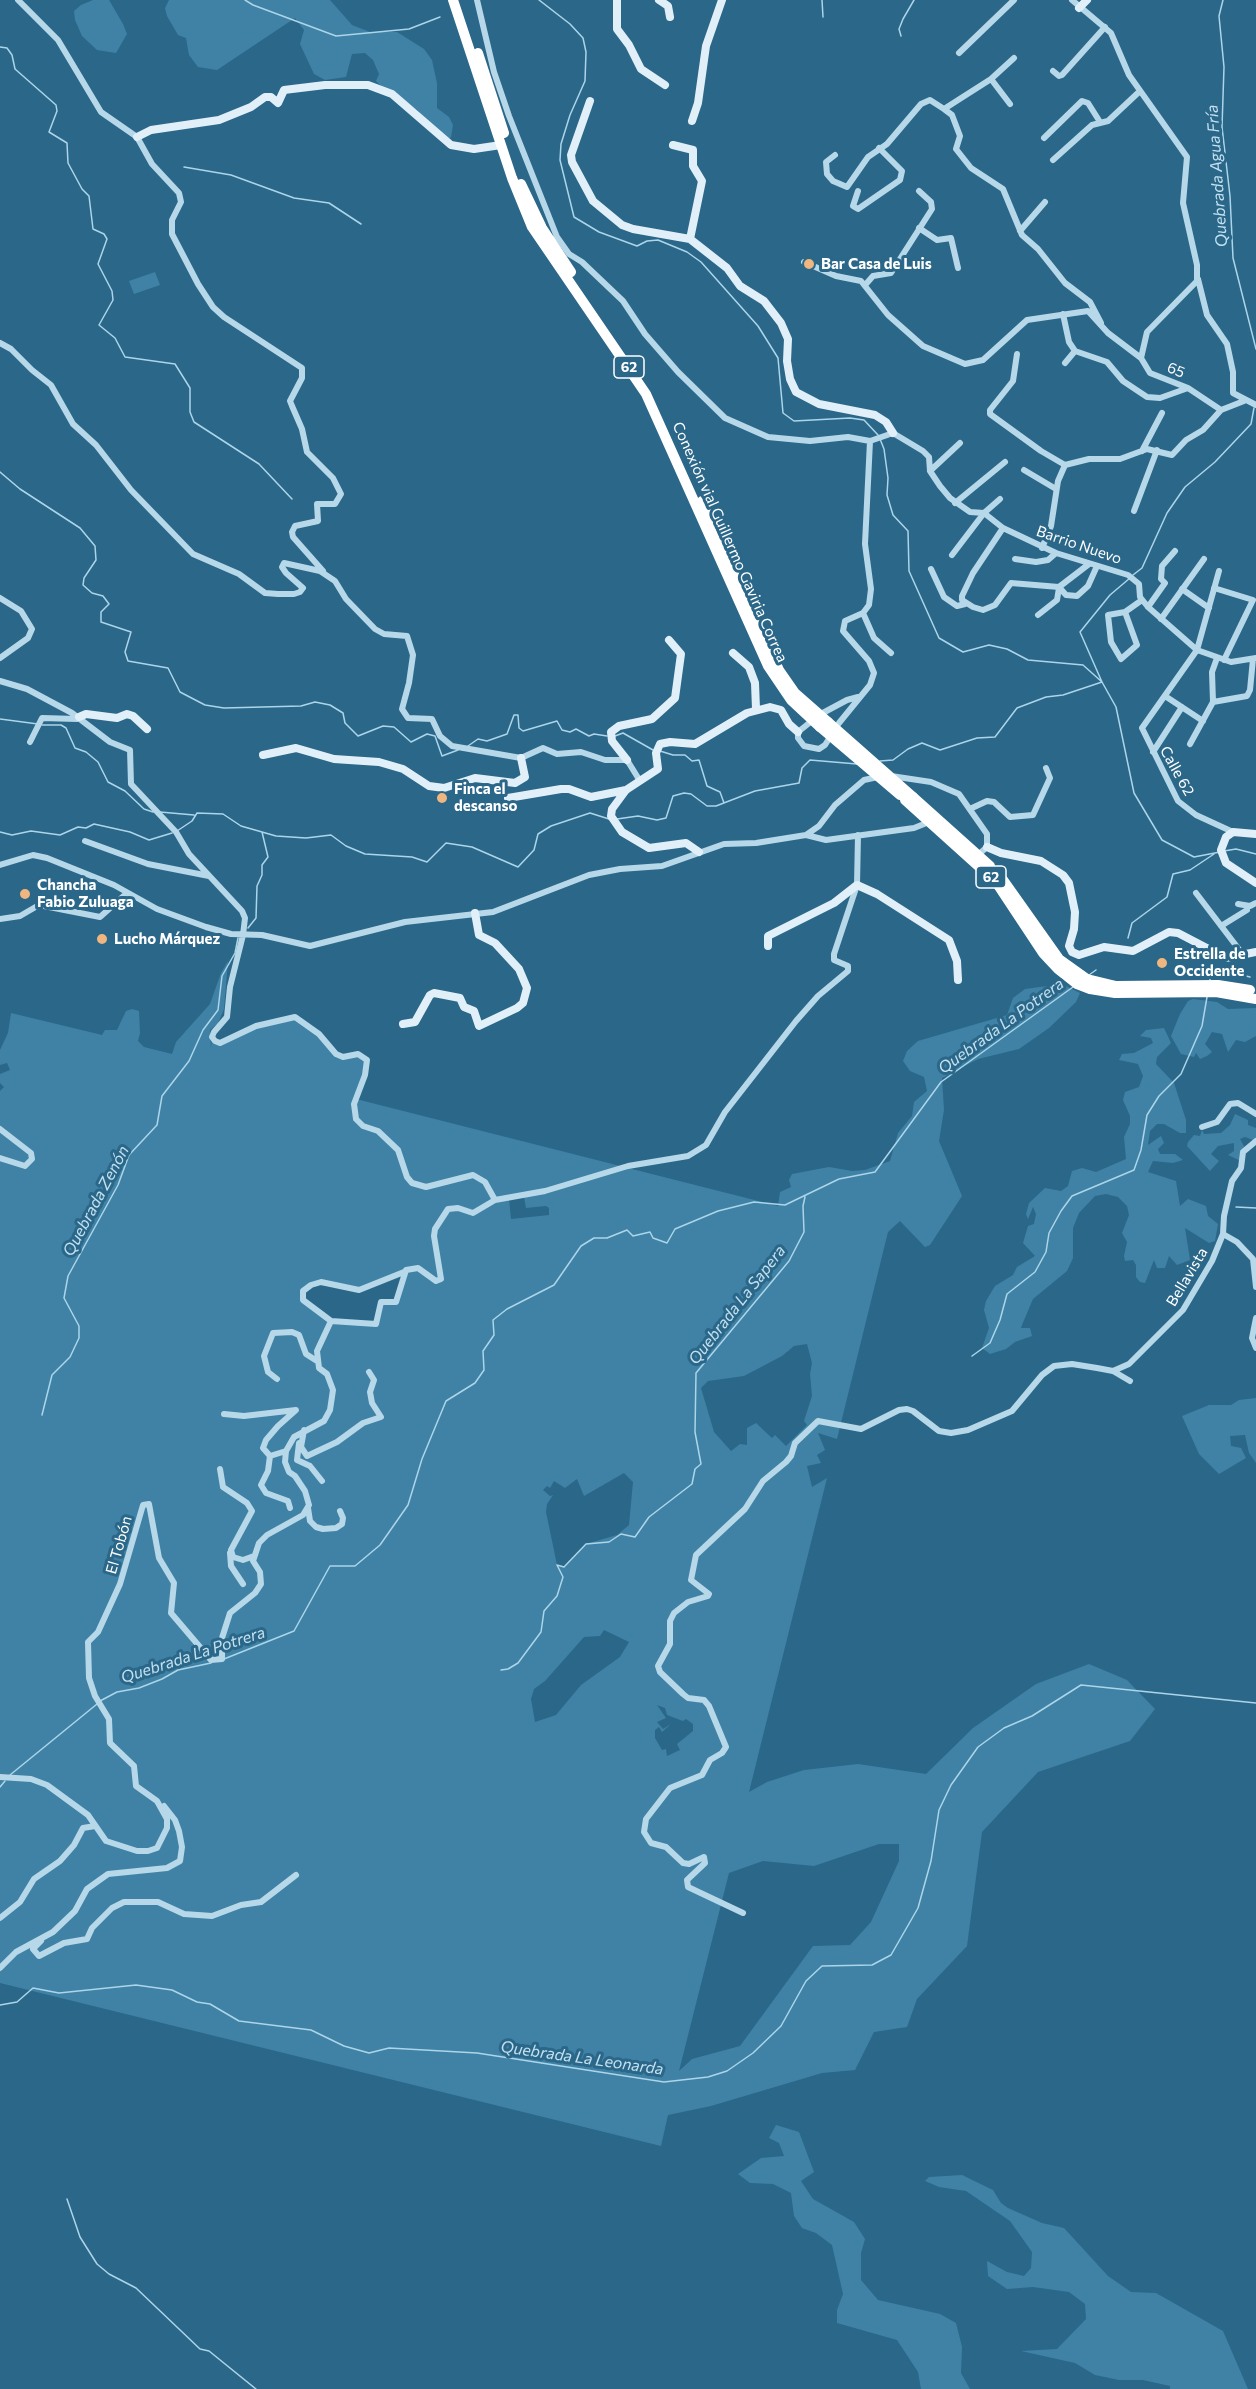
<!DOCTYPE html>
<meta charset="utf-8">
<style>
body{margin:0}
canvas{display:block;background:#2a6789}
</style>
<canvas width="1256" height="2389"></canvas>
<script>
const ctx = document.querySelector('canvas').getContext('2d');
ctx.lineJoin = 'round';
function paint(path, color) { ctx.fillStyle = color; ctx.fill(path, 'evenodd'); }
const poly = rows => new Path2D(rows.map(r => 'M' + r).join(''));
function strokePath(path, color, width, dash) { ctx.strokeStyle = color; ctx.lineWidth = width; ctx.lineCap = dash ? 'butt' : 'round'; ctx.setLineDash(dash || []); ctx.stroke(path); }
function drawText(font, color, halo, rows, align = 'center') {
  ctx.font = font + ' Commissioner,sans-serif'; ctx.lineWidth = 6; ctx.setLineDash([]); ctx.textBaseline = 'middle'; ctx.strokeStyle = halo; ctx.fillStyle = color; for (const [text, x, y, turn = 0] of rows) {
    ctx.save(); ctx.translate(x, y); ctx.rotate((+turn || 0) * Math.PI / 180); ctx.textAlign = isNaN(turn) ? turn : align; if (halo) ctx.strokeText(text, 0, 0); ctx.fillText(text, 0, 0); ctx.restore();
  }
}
paint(poly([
 [93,0,109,0,123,24,127,34,116,53,97,50,82,36,75,20,74,11,81,5],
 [169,0,330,0,352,25,370,32,397,32,424,49,432,60,437,83,437,108,449,117,453,125,451,137,448,140,444,138,417,110,380,85,376,81,379,74,373,60,365,53,352,54,346,77,325,80,314,74,300,44,304,30,295,18,217,70,198,67,189,55,186,38,178,35,167,16,165,8],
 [155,272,160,285,134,294,129,281],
 [228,961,224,1009,218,1023,210,1030,211,1048,212,1037,220,1043,256,1026,295,1017,319,1034,336,1054,343,1057,358,1054,367,1060,356,1099,778,1206,780,1192,791,1187,789,1180,792,1174,829,1167,852,1171,865,1170,890,1161,898,1133,912,1116,914,1102,927,1091,924,1077,910,1071,903,1061,907,1051,918,1041,1007,1015,1013,998,1025,989,1062,984,1080,993,1076,1002,1049,1028,1019,1049,978,1059,942,1078,944,1110,939,1141,962,1196,930,1245,925,1247,900,1221,888,1232,837,1439,818,1433,825,1450,817,1455,821,1463,807,1466,812,1487,827,1478,749,1792,767,1782,804,1770,858,1764,926,1774,973,1728,1036,1684,1089,1664,1127,1680,1155,1709,1130,1741,1038,1772,982,1832,967,1946,917,1999,907,2027,874,2032,855,2070,822,2073,711,2106,668,2115,661,2146,0,1983,0,1091,4,1087,0,1083,0,1074,10,1070,7,1063,0,1065,0,1050,8,1033,11,1013,102,1035,105,1030,117,1030,126,1011,132,1009,139,1011,140,1033,138,1041,144,1047,172,1054,176,1042,210,1004,221,973],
 [524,1197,526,1208,546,1206,549,1208,549,1215,511,1219,509,1199],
 [405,1272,396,1302,381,1302,376,1324,331,1321,303,1300,303,1291,311,1285,321,1282,359,1290],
 [807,1344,812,1363,810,1374,812,1396,804,1421,807,1425,786,1446,775,1435,772,1438,756,1423,747,1428,747,1445,740,1444,731,1451,714,1432,701,1388,708,1381,744,1376,782,1356,794,1346],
 [624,1473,633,1482,629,1525,617,1535,586,1544,565,1567,557,1565,546,1512,547,1504,553,1495,550,1496,543,1490,547,1486,550,1488,554,1481,565,1488,577,1479,584,1496],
 [604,1630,629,1642,620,1657,581,1685,556,1715,535,1722,531,1699,534,1689,545,1681,584,1637,600,1636],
 [657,1705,665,1708,667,1715,683,1721,686,1719,693,1724,693,1731,677,1744,680,1750,667,1756,666,1749,662,1750,655,1738,655,1730,659,1727,662,1732,671,1724,663,1729,657,1722,666,1718],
 [879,1844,899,1844,899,1861,871,1922,850,1945,813,1946,740,2046,692,2059,679,2071,729,1873,763,1861,814,1866],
 [1193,999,1217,1002,1228,1009,1256,1008,1256,1036,1245,1042,1236,1040,1228,1052,1222,1034,1212,1032,1205,1044,1212,1052,1207,1056,1200,1059,1196,1053,1194,1057,1181,1054,1171,1036,1180,1014,1188,1001],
 [1164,1028,1171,1043,1157,1057,1156,1064,1174,1083,1186,1120,1186,1133,1180,1133,1164,1124,1157,1124,1150,1131,1148,1145,1161,1136,1164,1143,1158,1149,1160,1154,1175,1154,1183,1160,1173,1163,1153,1161,1148,1172,1176,1181,1180,1206,1188,1199,1206,1206,1208,1216,1218,1224,1215,1241,1209,1243,1185,1228,1190,1260,1177,1265,1169,1256,1165,1268,1157,1268,1154,1260,1145,1283,1140,1282,1136,1277,1136,1265,1133,1260,1125,1261,1124,1256,1127,1242,1122,1233,1129,1215,1127,1206,1118,1197,1106,1194,1095,1196,1079,1213,1073,1228,1073,1258,1067,1271,1033,1299,1022,1325,1021,1328,1030,1328,1032,1336,1015,1342,1006,1349,990,1354,982,1348,989,1328,984,1310,986,1301,995,1286,1013,1275,1017,1267,1035,1256,1023,1243,1028,1226,1034,1224,1036,1214,1033,1207,1028,1219,1026,1214,1029,1203,1045,1188,1061,1191,1068,1186,1072,1171,1082,1168,1096,1172,1126,1159,1124,1137,1130,1124,1130,1116,1123,1100,1125,1092,1139,1087,1143,1076,1138,1064,1119,1060,1122,1054,1134,1053,1153,1043,1151,1038,1140,1036,1146,1030],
 [1235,1114,1248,1120,1248,1125,1256,1128,1256,1138,1253,1140,1245,1137,1240,1139,1244,1146,1241,1161,1228,1155,1234,1151,1234,1143,1218,1146,1211,1154,1219,1161,1210,1171,1187,1146,1188,1142,1194,1135,1200,1136,1202,1130,1204,1134,1221,1133,1230,1125],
 [1256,1398,1256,1463,1249,1453,1245,1435,1230,1436,1231,1446,1241,1448,1246,1458,1219,1474,1199,1454,1182,1416,1209,1405,1231,1405,1239,1400],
 [776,2125,799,2132,814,2172,801,2181,813,2199,854,2222,865,2239,861,2253,861,2280,878,2300,940,2314,956,2323,962,2347,961,2373,970,2389,921,2389,918,2372,897,2340,837,2323,837,2310,843,2294,832,2245,816,2233,802,2228,794,2216,791,2193,773,2184,750,2183,738,2174,761,2158,784,2156,779,2143,769,2138],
 [962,2175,993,2190,1001,2203,1008,2208,1042,2223,1064,2228,1108,2276,1131,2292,1156,2293,1223,2331,1248,2389,1170,2389,1170,2386,1143,2380,1119,2380,1095,2375,1075,2363,1021,2351,1057,2349,1086,2319,1085,2304,1069,2292,1033,2287,1007,2289,988,2276,987,2261,1007,2272,1024,2276,1031,2268,1032,2252,1010,2221,966,2191,939,2187,925,2181,929,2177]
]), '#3f82a5');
strokePath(poly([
 [245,0,253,5,336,36,409,29,440,17],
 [539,0,570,24,583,38,586,52,585,81,570,115,561,144,560,160,574,217,599,232,637,246,647,241,658,240,687,252,701,262,758,326,778,358,783,413,794,421,850,418,864,420,878,435],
 [822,0,823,17],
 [1223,0,1219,16,1224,67,1222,127,1230,196,1233,258,1256,349],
 [901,36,899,29,903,19,914,0],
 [0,47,7,48,12,55,15,69,56,105,57,111,49,132,67,143,68,163,82,189,89,196,93,229,104,234,107,239,98,264,112,291,113,300,99,325,115,338,125,357,175,364,190,388,190,412,194,422,259,464,292,499],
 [184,167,231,175,294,198,329,203,361,224],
 [880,439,884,449,888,478,887,495,893,515,908,531,909,571,939,638,963,652,989,645,1007,649,1028,660,1083,665,1102,682,1116,707,1134,793,1162,840,1194,857,1220,852],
 [0,472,20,489,80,528,95,546,96,560,84,578,83,585,92,593,103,596,109,604,101,612,101,622,131,632,125,652,128,661,168,668,180,692,205,705,224,708,301,706,315,702,330,705,343,713,345,723,358,736,383,726,394,727,411,742,427,734,435,736,442,756,458,750],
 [1133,575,1142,568,1167,513,1185,487,1215,462,1251,424,1254,408],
 [0,719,38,724],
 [42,725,61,725,66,728,75,748,86,752,98,762,108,782,125,791,144,809,153,812],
 [615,736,623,733,653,750],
 [468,746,478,739,487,741,507,734,514,715,518,715,519,728,523,731,557,721,562,730,570,732,576,729,589,736,594,734,607,736],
 [660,751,673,755,685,755,692,761,699,760,707,786,720,792,724,803],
 [880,761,893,760,908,749,922,743,940,750,977,738,995,737,1017,708,1046,697,1063,695,1102,682,1080,632,1110,595,1130,578],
 [160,812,194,815],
 [617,819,638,816,657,820,666,818,673,796,684,793,691,794,707,806,716,806,755,791,799,783,802,768,810,760,857,764],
 [177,831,192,821,197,813,223,814,241,826,276,836,306,838,331,835,346,846,365,854,412,857,427,862,446,843,472,847,518,867,534,850,538,834,551,826,590,813,609,819],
 [0,832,12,835,31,831,60,835,78,827,86,828,94,824,130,832,149,840,172,833],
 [1224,851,1236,849,1256,854],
 [248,928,256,918,257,886,262,875,262,865,268,857,262,832],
 [1128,938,1132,923,1167,897,1173,874,1190,870,1214,854],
 [1089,975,1096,970],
 [1210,980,1210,977,1230,972,1250,977],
 [1236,1207,1256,1208],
 [972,1356,990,1343,1000,1320,1007,1294,1035,1272,1046,1252,1049,1233,1061,1211,1072,1196,1134,1170,1141,1150,1147,1115,1159,1096,1181,1074,1202,1026,1207,997],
 [42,1415,52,1375,70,1357,79,1338,79,1326,64,1298,68,1276,118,1185,129,1155,157,1125,162,1096,189,1061,203,1030,218,1010,222,976,235,953,238,938],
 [224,1659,294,1631,330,1566,355,1566,380,1545,408,1505,422,1459,446,1401,475,1383,484,1370,483,1351,494,1335,493,1320,507,1309,554,1285,581,1246,594,1238,607,1238,627,1230,633,1236,650,1232,653,1238,667,1243,675,1229,718,1211,754,1202,785,1205,839,1179,875,1172,941,1082,1073,987],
 [501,1670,508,1669,518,1663,541,1632,544,1611,557,1596,563,1577,557,1565,564,1567,586,1544,609,1542,621,1534,635,1537,649,1517,692,1484,695,1469,701,1464,695,1432,696,1373,789,1261,804,1232,803,1206,805,1197],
 [100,1701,117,1692,139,1688,162,1679,178,1670,211,1663],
 [10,1775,97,1704],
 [0,1787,5,1781],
 [0,2005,17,2002,33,1988,59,1993,136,1985,172,1990,197,2002,210,2004,239,2021,311,2030,344,2046,369,2053,389,2048,477,2053,664,2082,708,2077,727,2071,753,2053,781,2026,806,1981,822,1966,872,1965,891,1955,918,1908,931,1861,939,1810,951,1785,978,1747,1004,1728,1032,1716,1081,1685,1256,1703],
 [67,2199,80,2237,97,2264,109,2274,136,2288,200,2349,209,2351,256,2389]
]), '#acd5e9', 1.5);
strokePath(poly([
 [18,0,58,40,101,112,137,137,152,164,179,193,181,202,172,220,172,234,198,284,213,307,224,317,302,368,302,378,290,401,292,406,302,429,307,452,333,478,341,494,335,504,317,504,318,521,295,526,292,532,293,537,323,571],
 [477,0,494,72,509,116,557,237],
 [1072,0,1111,33,1129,75,1187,157,1183,203,1197,265,1197,281,1147,332,1141,358,1150,373,1188,388,1221,410,1244,401],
 [959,53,1014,0],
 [1053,71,1059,76,1062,75,1105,27],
 [991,79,1010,104],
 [944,109,991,79,1014,58],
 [1044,138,1082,101,1088,103,1100,122],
 [835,155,826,162,827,174,833,181,847,187,868,157,887,144,921,104,930,100,944,109,952,115,960,136,956,149,971,168,1003,189,1022,235,1038,249,1065,283,1090,302,1101,323],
 [1053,160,1092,125,1108,121,1140,91],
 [858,191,853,206,858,209,900,180,902,171,879,148],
 [919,228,937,240,951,238,958,268],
 [1020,231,1045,202],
 [551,242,557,237,569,254,582,262,623,301,645,334,678,372,725,418,768,437,810,441,848,437,870,441,893,433,923,451,929,457,930,471,940,486,950,498,970,512,984,513,1003,528,1056,553,1128,575,1139,584,1140,597,1148,607,1197,650,1231,662,1256,658],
 [804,262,836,276,861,281,888,315,923,346,965,364,983,360,1027,320,1088,311,1108,333,1141,358],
 [1198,279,1207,315,1227,344,1233,372,1233,393,1256,405],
 [866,284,873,276,891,273,932,209,931,202,919,191],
 [1063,314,1069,342,1075,351,1107,362,1123,381,1147,397,1160,398,1188,388],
 [0,343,11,349,32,370,51,385,73,424,96,445,131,490,193,554,239,574,265,593,278,594,294,594,300,592,303,588,286,573,282,567,284,563,320,571,335,581,346,599,375,629,384,634,407,636,413,655,409,683,402,709,408,718,432,719,440,736,452,746,521,758,543,748,557,754,581,752,605,760,627,760,640,781],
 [1017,354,1013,381,990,410,990,414,1041,451,1065,465,1058,481,1051,526,1042,548],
 [1065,363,1075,351],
 [1142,451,1162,413],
 [1065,465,1089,459,1120,459,1147,449,1172,455,1186,440,1203,430,1221,410],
 [1024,470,1056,489],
 [930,471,960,443],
 [955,503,1005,462],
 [1134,511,1157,450],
 [1003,528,973,573,962,596,962,600,973,607,983,610,995,605,1011,583,1059,587,1089,564],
 [952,555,984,513,1000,499],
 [1015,559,1036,562,1048,560,1056,553],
 [931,569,944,597,957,606,965,604],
 [1219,571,1197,650,1142,728,1178,801,1196,815,1233,832],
 [1059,587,1066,595,1077,596,1088,586,1097,566],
 [1214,588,1253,600,1224,660],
 [1182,589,1209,608],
 [0,598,21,611,32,629,28,638,0,658],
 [1148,607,1165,583,1161,579,1162,566,1175,551],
 [1125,612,1137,645,1121,659,1111,642,1108,615,1125,612,1142,600],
 [863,613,874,638,891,653],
 [1038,615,1057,600,1059,588],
 [1161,619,1204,559],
 [0,681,27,689,72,713,110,742,130,750,131,784,176,832,189,854,242,911,245,918,243,935,230,987,227,1017,214,1032,212,1037,215,1041,220,1043,256,1026,295,1017,319,1034,336,1054,343,1057,358,1054,367,1060,365,1075,354,1104,356,1119,363,1126,378,1131,398,1150,407,1177,412,1183,426,1187,473,1175,485,1182,495,1200,545,1191,628,1166,688,1156,706,1145,725,1112,796,1021,818,996,848,971,848,966,834,960,834,954,857,885,858,835],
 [1165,696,1203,721],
 [1213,702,1247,696,1250,690,1253,659],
 [819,715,847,700,858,697],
 [813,720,798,732,798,738,804,746,819,749,825,745,839,723,870,685,874,673,869,661,843,631,845,621,863,613,869,605,871,589,865,544,870,441],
 [30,742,42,718,77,719,79,717],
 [1190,744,1213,702,1212,672,1217,658],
 [1153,752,1182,707],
 [891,776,931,782,959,794,987,834,987,847,978,855],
 [972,808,987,801,994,802,1010,817,1033,815,1050,778,1046,768],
 [806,835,826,840,914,828,929,822],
 [85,841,148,864,209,876],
 [0,865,33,855,47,858,114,885,157,909,206,927,231,934,262,935,310,946,405,922,493,912,589,875,620,869,662,866,724,844,756,843,806,835,819,826,835,805,864,780,878,777],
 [1196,893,1244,956],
 [1238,904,1250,906,1256,903],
 [0,919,20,916,39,905,100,917,127,893],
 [1221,926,1247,910],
 [1202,1127,1217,1122,1230,1104,1238,1103,1256,1114],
 [0,1129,31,1153,32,1159,25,1166,0,1158],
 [1223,1234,1224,1216,1232,1181,1241,1168,1243,1152,1256,1141],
 [404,1272,359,1290,321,1282,311,1285,303,1291,303,1300,331,1321,376,1324,381,1302,396,1302,406,1270,418,1268,436,1281,441,1279,434,1236,435,1229,448,1209,458,1208,473,1213,495,1200],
 [1256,1318,1252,1338,1256,1348],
 [1113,1371,1129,1364,1183,1310,1212,1261,1223,1234,1237,1242,1253,1259,1256,1287],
 [277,1379,268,1372,264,1356,273,1333,292,1332,299,1335,306,1354,317,1361],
 [224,1414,244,1416,296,1410,278,1426,266,1440,263,1448,270,1456,286,1451],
 [304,1430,301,1447,307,1456,337,1442,363,1423,381,1417,372,1403,370,1392,374,1380,369,1372],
 [299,1443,297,1460,310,1466,322,1481],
 [270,1456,268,1471,261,1485,266,1493,288,1501,290,1508],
 [220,1469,223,1487,247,1503,252,1511,231,1550,233,1557,243,1560,254,1556],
 [308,1508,310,1521,316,1527,323,1529,336,1528,342,1524,343,1518,340,1511],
 [230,1553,231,1566,243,1584],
 [0,1777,31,1779,47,1785,88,1815,106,1841,137,1851,148,1851,157,1848,167,1828,167,1819,157,1801,136,1786,134,1766,110,1743,109,1719,95,1696,89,1678,88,1642,98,1632,120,1584,143,1505,149,1504,159,1558,174,1583,171,1613,211,1660,222,1659,222,1638,230,1613,255,1593,261,1584,260,1572,253,1561,259,1543,267,1535,303,1515,309,1505,305,1491,295,1476,289,1472,285,1462,286,1451,294,1437,324,1421,330,1410,333,1390,327,1374,319,1368,317,1351,331,1321],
 [743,1913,688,1887,687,1880,705,1863,704,1857,689,1864,683,1863,666,1847,651,1843,644,1832,646,1819,670,1788,702,1775,710,1760,722,1753,726,1747,709,1706,704,1700,688,1698,683,1694,660,1672,658,1666,670,1644,670,1621,674,1613,688,1602,708,1596,709,1594,691,1580,696,1555,745,1509,763,1481,786,1462,791,1456,795,1443,818,1421,861,1429,899,1410,907,1409,913,1411,939,1431,951,1433,968,1430,1012,1411,1042,1375,1054,1366,1072,1364,1097,1368,1113,1371,1130,1381],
 [0,1918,20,1902,34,1879,60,1861,74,1845,83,1828,95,1826],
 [41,1941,33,1949,39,1956,64,1943,87,1939,92,1928,112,1908,124,1902,158,1902,184,1914,212,1916,241,1905,261,1902,296,1875],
 [0,1968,16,1952,53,1932,75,1911,87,1889,108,1874,167,1868,180,1861,182,1847,179,1831,175,1820,164,1806]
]), '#b7d8e9', 6);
strokePath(poly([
 [617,0,617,29,629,45,641,69,665,85],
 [659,0,668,6,670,17],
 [1079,8,1087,0],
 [590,101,571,155,572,162,593,201,622,225,633,229,690,239],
 [692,121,698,103,706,46,722,0],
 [137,137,151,130,219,120,251,107,265,97,271,97,278,103,284,90,325,85,368,85,392,94,451,145,474,149,501,145],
 [673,145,693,150,693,166,702,181,690,239,727,268,740,286,764,301,781,323,788,339,787,361,790,379,796,392,819,404,875,415,886,422,893,433],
 [733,653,749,667,755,683,756,709],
 [79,717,86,714,117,718,127,714,133,716,147,729],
 [263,755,296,748,334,759,379,762,403,769,429,786,444,788,475,778,515,783,525,777,521,758],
 [627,760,612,741,611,732,619,726,652,719,675,698,681,654,669,640],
 [508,798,561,789,569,789,591,797,626,790],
 [1256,834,1233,832,1226,837,1221,850,1226,863,1256,883],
 [987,847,1001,853,1041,861,1063,875,1069,883,1075,912,1074,929,1069,946,1072,952,1079,955,1104,947,1133,951,1169,932,1178,933,1226,958,1256,952],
 [699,852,686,843,649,848,622,832,611,816,612,809,626,790,658,769,656,753,660,744,670,742,695,744,747,713,770,707,781,710,789,724,798,732],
 [768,946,768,936,834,903,857,885,877,894,949,940,957,961,958,980],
 [403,1024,415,1022,430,995,434,993,460,998,464,1007,474,1011,479,1026,517,1008,523,1003,527,988,519,969,495,943,479,935,475,913]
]), '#e1f0f8', 8);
strokePath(poly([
 [453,0,512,178,532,227,646,394,768,666,791,700,820,727],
 [478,53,504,133],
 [521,184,542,228,571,272],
 [702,501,779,670,795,693,828,722],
 [913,797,990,866],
 [905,800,996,882,1043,953,1058,969,1077,984,1090,989,1115,993,1216,992,1256,999],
 [1003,880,1059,959,1087,979,1116,986,1218,985,1250,990]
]), '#fff', 10);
strokePath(poly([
 [828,722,913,797],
 [820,727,900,795]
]), '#fff', 10);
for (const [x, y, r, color] of [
 [809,264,6,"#efb77f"],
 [442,798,6,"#efb77f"],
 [25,894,6,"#efb77f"],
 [102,939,6,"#efb77f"],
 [1162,963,6,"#efb77f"]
]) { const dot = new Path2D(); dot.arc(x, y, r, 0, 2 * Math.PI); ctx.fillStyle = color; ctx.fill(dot); strokePath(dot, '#2a6789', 2); }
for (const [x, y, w] of [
 [629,367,30],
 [991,877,30]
]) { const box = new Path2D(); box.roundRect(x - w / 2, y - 11, w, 22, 4.5); ctx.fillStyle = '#2a6789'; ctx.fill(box); strokePath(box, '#fff', 1.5); }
drawText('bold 14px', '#fff', null, [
 ["62",629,367],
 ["62",991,877]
]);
drawText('bold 15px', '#fff', '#2a6789', [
 ["Bar Casa de Luis",821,264],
 ["Finca el",454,789],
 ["descanso",454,806],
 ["Chancha",37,885],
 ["Fabio Zuluaga",37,902],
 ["Lucho Márquez",114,939],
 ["Estrella de",1174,954],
 ["Occidente",1174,971]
], 'left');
drawText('15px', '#fff', '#2a6789', [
 ["65",1176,370,22],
 ["Conexión vial Guillermo Gaviria Correa",730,542,66],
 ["Barrio Nuevo",1079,545,19],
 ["Calle 62",1177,771,61],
 ["Bellavista",1187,1277,-59],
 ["El Tobón",119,1545,-74]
]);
drawText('italic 16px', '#c3e1f0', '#2a6789', [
 ["Quebrada Agua Fría",1217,176,-94],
 ["Quebrada La Potrera",1001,1026,-36],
 ["Quebrada Zenón",96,1201,-62],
 ["Quebrada La Sapera",737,1305,-52],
 ["Quebrada La Potrera",193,1655,-18],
 ["Quebrada La Leonarda",582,2058,8]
]);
</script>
